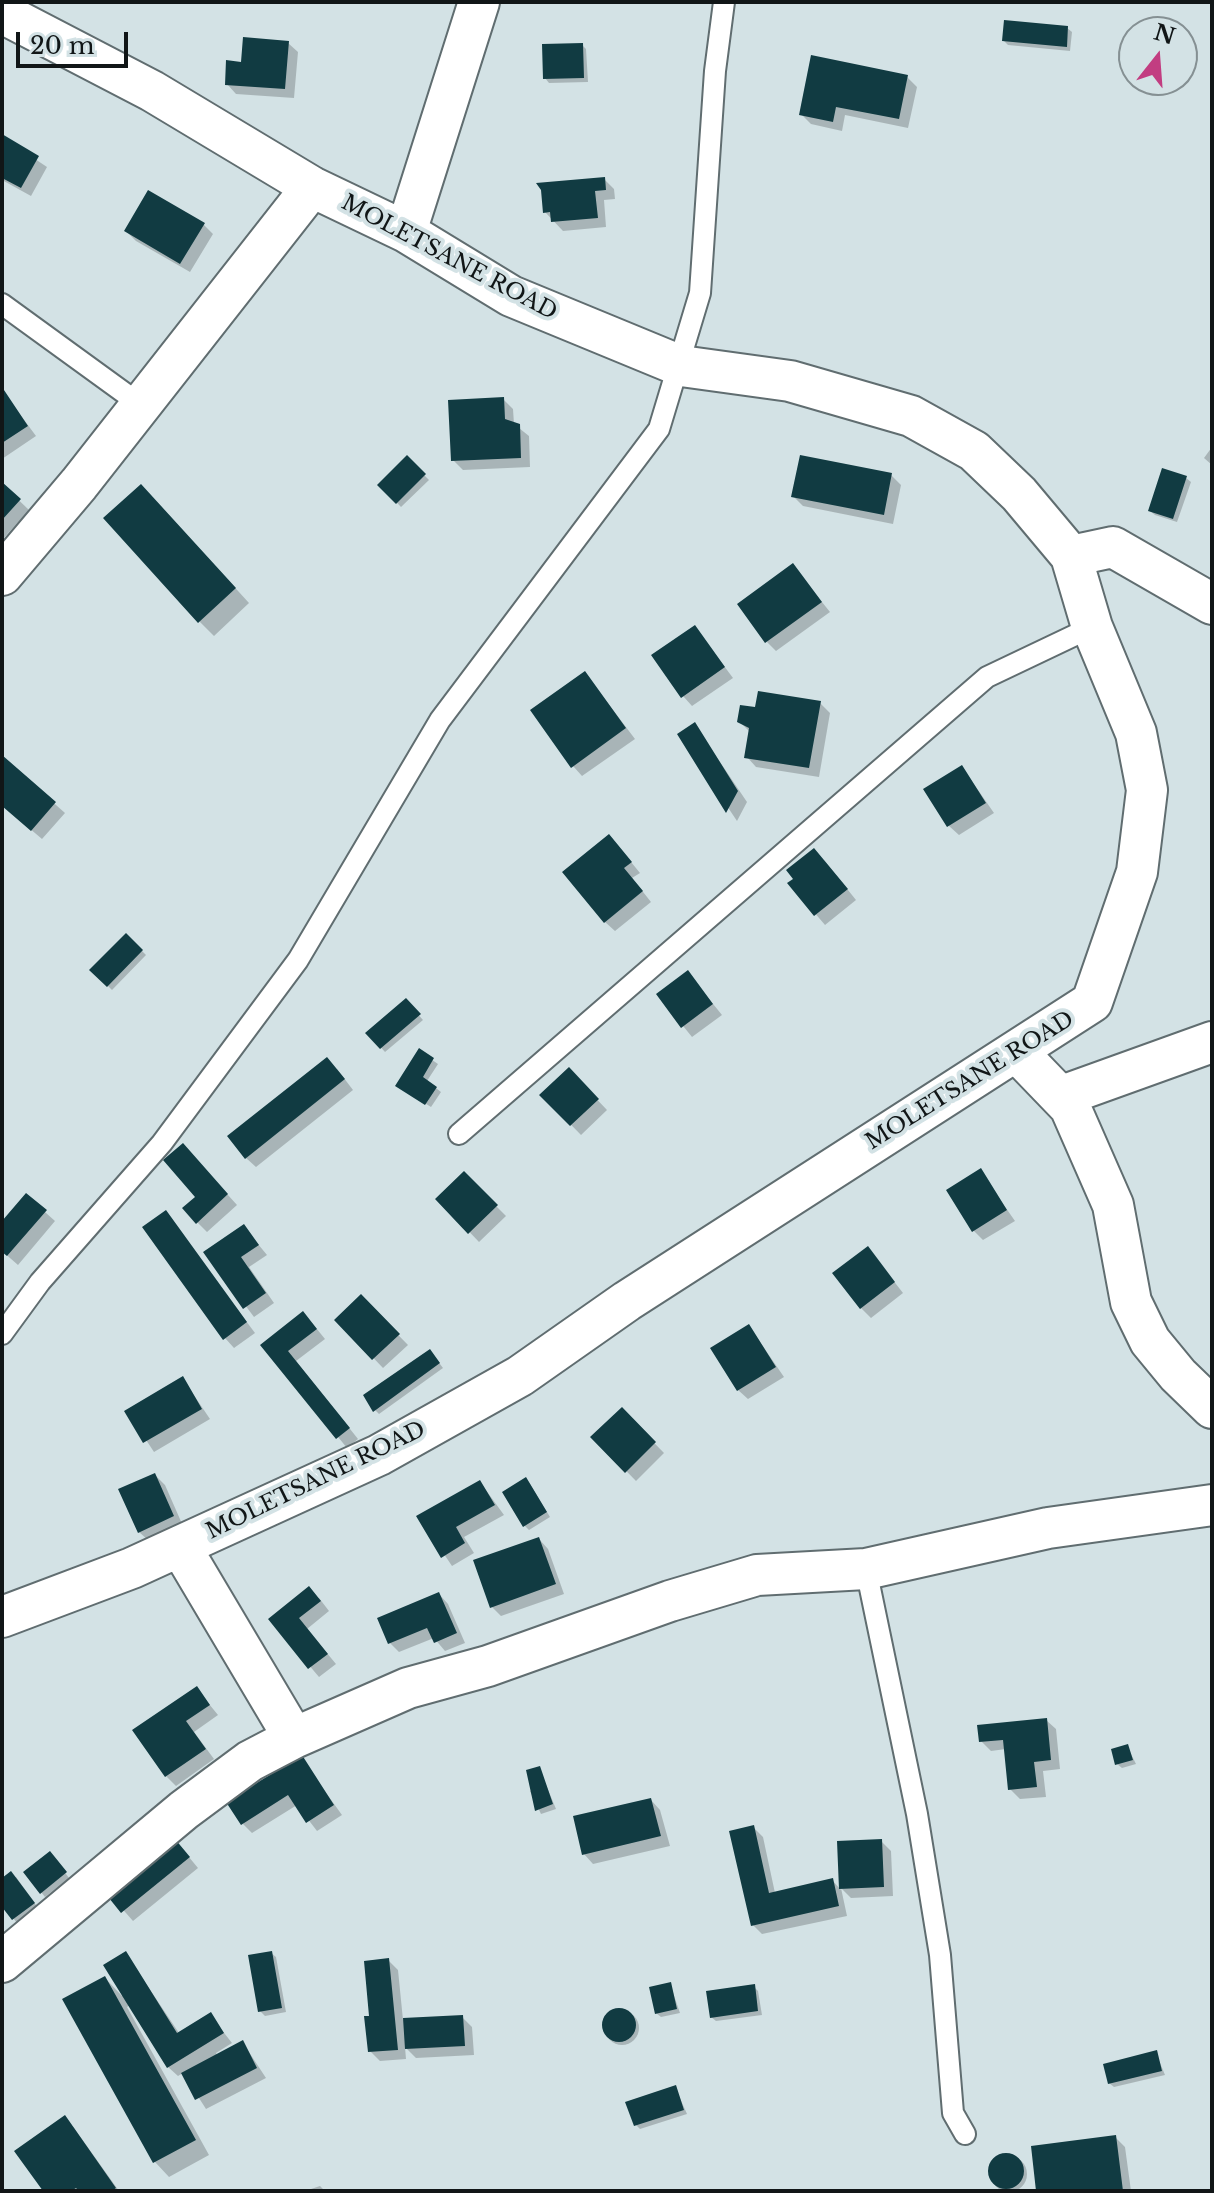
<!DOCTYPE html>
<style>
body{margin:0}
#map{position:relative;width:1214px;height:2193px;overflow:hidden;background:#d3e2e5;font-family:"Libre Baskerville",serif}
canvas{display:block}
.frame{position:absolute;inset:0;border:4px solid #111617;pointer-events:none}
.north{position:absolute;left:1118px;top:16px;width:80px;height:80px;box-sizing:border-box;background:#d3e2e5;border:2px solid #859093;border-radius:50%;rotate:17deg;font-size:22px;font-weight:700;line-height:32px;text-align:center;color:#111617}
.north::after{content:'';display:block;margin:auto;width:28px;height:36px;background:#c23d81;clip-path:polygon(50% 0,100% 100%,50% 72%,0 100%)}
.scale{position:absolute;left:16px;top:32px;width:112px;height:36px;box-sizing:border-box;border:4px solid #111617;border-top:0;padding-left:10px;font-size:24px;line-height:28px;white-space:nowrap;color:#111617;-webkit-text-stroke:6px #d3e2e5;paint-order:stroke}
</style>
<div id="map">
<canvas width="1214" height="2193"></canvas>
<div class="frame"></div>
<div class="north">N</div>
<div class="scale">20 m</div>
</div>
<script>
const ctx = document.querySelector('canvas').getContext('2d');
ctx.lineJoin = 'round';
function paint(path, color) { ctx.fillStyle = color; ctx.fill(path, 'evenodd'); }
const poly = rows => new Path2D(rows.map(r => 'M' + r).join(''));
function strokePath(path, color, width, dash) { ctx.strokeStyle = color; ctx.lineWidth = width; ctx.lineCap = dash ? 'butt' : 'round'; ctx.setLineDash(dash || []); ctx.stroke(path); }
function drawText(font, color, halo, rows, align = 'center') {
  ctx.font = font + ' "Libre Baskerville",serif'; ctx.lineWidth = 8; ctx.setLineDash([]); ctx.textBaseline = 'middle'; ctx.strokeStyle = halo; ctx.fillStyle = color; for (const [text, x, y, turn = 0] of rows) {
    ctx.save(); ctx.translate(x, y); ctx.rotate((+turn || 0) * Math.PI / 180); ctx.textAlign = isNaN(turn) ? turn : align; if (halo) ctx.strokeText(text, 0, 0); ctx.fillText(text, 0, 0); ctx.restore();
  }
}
paint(poly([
 [1067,28,1072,32,1070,51,1008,45,1004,41],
 [288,43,298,52,294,98,236,94,227,84,243,64],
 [582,45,586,49,588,82,549,83,545,78],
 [907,77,917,87,908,128,845,115,842,131,811,124,801,114],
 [2,137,47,167,31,196,2,180],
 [604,179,614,189,615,199,604,200,606,227,563,231,545,212],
 [203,224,213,234,190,272,136,241,126,231],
 [2,390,36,436,2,459],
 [503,399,513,409,514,424,529,436,530,467,463,470,453,460],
 [1212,447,1212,465,1204,458],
 [407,458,429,480,401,507,380,485],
 [891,475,901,485,893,524,803,506,793,496],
 [1186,478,1191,482,1177,522,1155,515,1150,511],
 [2,484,29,510,2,540],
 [156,501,249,603,214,636,199,621],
 [793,566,830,612,776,651,767,642],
 [695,627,733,678,692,706,683,696],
 [585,673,635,739,582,776,573,766],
 [820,703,830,713,819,777,756,767,747,757,749,731,739,721,757,710],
 [695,725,747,802,737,821,679,734],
 [2,757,65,813,42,839,2,805],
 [962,767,994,813,959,835,949,826],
 [618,846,640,873,632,878,651,902,615,931,605,922],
 [824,860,856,900,825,925,790,884],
 [126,935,146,955,112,990,92,970],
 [688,973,722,1015,692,1037,658,995],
 [406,1001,423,1020,385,1052,368,1033],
 [419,1051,438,1064,427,1081,441,1092,431,1107,399,1087],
 [337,1069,353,1090,256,1167,246,1158],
 [569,1070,607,1110,581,1135,542,1095],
 [192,1155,237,1205,207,1232,197,1222,198,1197],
 [980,1171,1015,1221,983,1240,974,1231],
 [464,1174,506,1216,479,1242,438,1199],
 [27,1196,55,1221,18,1265,2,1251,2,1224],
 [165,1213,255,1333,234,1348,225,1338],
 [244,1227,267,1255,249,1267,274,1303,254,1317,206,1253],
 [868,1248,903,1293,871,1318,861,1308],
 [361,1297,408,1345,383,1368,337,1320],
 [312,1323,325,1339,296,1361,358,1439,347,1448,263,1345],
 [749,1326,784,1377,748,1399,738,1390],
 [434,1356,443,1368,379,1414,375,1410],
 [183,1379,210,1419,154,1452,127,1411],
 [622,1410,664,1453,636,1481,593,1437],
 [155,1475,165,1485,183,1526,149,1541,139,1532],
 [480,1482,504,1515,464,1537,474,1553,452,1566,419,1517],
 [530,1484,550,1517,529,1530,524,1525],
 [539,1539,548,1549,564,1594,501,1616,491,1606],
 [439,1594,448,1604,465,1643,445,1651,434,1638,399,1652,390,1643],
 [319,1598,329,1611,307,1629,336,1664,319,1677,270,1619],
 [196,1688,218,1715,194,1732,214,1759,176,1786,166,1776],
 [1046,1720,1056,1729,1060,1769,1043,1771,1046,1797,1020,1799,1010,1789,1006,1749,991,1751,981,1741],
 [1127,1746,1136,1764,1122,1768,1117,1764],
 [301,1758,342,1815,317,1831,297,1805,252,1833,243,1824],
 [539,1768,556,1809,541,1814,530,1791,535,1789],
 [651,1800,660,1810,670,1846,593,1864,584,1854],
 [753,1827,763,1837,775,1893,832,1880,841,1890,839,1843,881,1841,891,1851,893,1896,851,1898,841,1888,847,1916,762,1934,753,1925],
 [179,1845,198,1868,133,1921,104,1888],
 [54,1858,69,1878,45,1897,41,1892],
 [16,1877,38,1908,17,1923,2,1904,2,1880],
 [271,1953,276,1957,286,2012,265,2016,260,2011],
 [126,1954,179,2033,210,2015,232,2043,216,2053,218,2056,243,2043,266,2078,206,2109,183,2073,178,2076,168,2067,130,2005,127,2007,209,2155,169,2177,155,2162,105,1978,122,1996],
 [388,1960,398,1970,403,2020,462,2017,472,2027,474,2055,416,2058,405,2047,406,2059,380,2061,370,2051,372,2018],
 [670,1984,680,2013,661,2017,656,2013],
 [754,1987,758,1991,762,2015,716,2021,711,2017],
 '605 2028a17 17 0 1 1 34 0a17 17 0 1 1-34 0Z',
 [1156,2053,1165,2075,1114,2087,1109,2083],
 [675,2087,687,2114,640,2129,636,2125],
 [64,2118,74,2128,119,2191,46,2191],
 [1115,2137,1125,2147,1131,2191,1038,2191],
 '991 2174a18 18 0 1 1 36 0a18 18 0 1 1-36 0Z',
 [320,2186,325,2191,305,2191]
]), '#0003');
paint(poly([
 [1004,20,1068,26,1067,47,1002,41],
 [243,37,289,41,285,89,225,85,226,60,241,62],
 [583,43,584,78,543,79,542,44],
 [811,55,908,75,899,119,836,107,833,122,799,115],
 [2,134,39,156,21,188,2,178],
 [605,177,606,190,595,191,598,218,551,222,550,212,543,213,541,190,536,183],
 [148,190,205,223,180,264,124,231],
 [2,387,28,426,2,443],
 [504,397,505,419,520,424,521,458,451,461,448,400],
 [407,455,426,474,396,504,377,485],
 [800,455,892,473,884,515,791,497],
 [1162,468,1187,476,1173,519,1148,511],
 [2,482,21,499,2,520],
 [141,484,236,588,198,623,103,518],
 [793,563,822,602,765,643,737,604],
 [695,625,725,667,681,698,651,655],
 [585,671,626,728,571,768,530,710],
 [758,691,821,701,809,768,744,758,749,728,737,722,740,705,755,707],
 [695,722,738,791,726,813,677,734],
 [2,755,56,802,31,831,2,806],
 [962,765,986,803,947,827,923,789],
 [609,834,632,862,624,868,643,891,604,923,562,872],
 [814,848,848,889,814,916,787,883,793,879,786,870],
 [126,933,143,950,107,987,89,970],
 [688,970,713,1004,681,1028,656,994],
 [406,998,421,1014,380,1049,365,1033],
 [419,1048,434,1058,423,1077,437,1087,425,1105,395,1086],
 [327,1057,345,1079,245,1159,227,1136],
 [569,1067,599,1099,570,1126,539,1095],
 [183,1143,228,1194,196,1224,182,1208,195,1197,163,1160],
 [981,1168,1007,1210,972,1232,946,1190],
 [464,1171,498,1205,468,1234,435,1199],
 [26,1193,47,1210,7,1256,2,1252,2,1221],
 [166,1210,247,1322,223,1340,142,1227],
 [244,1224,259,1245,241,1257,266,1293,243,1309,203,1252],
 [868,1246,895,1282,860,1309,832,1273],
 [361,1294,400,1334,372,1360,334,1320],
 [303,1311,317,1329,288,1351,350,1428,336,1439,260,1345],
 [749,1324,776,1367,737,1391,710,1348],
 [430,1349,440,1363,373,1412,363,1395],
 [183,1376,202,1409,143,1443,124,1411],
 [622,1407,656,1442,625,1473,590,1437],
 [155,1473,174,1516,138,1533,118,1489],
 [526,1477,547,1512,523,1527,502,1492],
 [480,1480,495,1505,456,1527,465,1543,441,1558,416,1516],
 [539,1537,556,1584,490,1608,473,1560],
 [309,1586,321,1601,299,1618,328,1654,308,1669,268,1619],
 [439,1592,457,1633,434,1643,427,1628,388,1644,377,1618],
 [197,1686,210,1705,186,1721,206,1749,165,1777,132,1730],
 [1047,1718,1051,1760,1034,1762,1037,1787,1008,1790,1003,1740,979,1742,977,1725],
 [1128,1744,1133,1760,1115,1765,1111,1749],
 [302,1755,334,1805,306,1823,288,1795,241,1825,226,1802],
 [540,1766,553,1804,535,1811,526,1770],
 [651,1798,661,1836,582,1855,573,1816],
 [754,1825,769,1893,833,1878,839,1906,751,1926,729,1831],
 [170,1833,190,1857,121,1913,101,1888],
 [882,1839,884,1887,839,1889,837,1841],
 [50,1851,67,1872,40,1894,23,1872],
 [11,1871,35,1903,12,1920,2,1907,2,1878],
 [126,1951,177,2033,211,2012,224,2033,167,2068,103,1965],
 [272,1951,282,2008,258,2012,248,1955],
 [389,1958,398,2050,368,2052,364,2016,369,2016,364,1961],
 [105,1976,196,2140,153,2163,62,1999],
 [671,1982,677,2009,655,2014,649,1987],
 [755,1984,758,2011,710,2018,706,1991],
 '602 2025a17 17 0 1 1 34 0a17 17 0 1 1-34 0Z',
 [463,2015,465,2046,405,2049,403,2018],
 [243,2040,257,2068,195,2100,181,2073],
 [1157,2050,1162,2071,1108,2084,1103,2064],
 [676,2085,684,2110,634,2126,625,2102],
 [65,2115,116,2188,112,2191,79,2191,76,2188,71,2191,43,2191,14,2151],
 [1116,2135,1123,2191,1036,2191,1031,2146],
 '988 2171a18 18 0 1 1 36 0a18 18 0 1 1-36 0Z'
]), '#113b42');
const service = poly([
 [2,304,141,405],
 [459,1134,987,677,1092,627],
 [2,1334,40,1282,162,1143,298,960,440,720,659,429,700,293,715,71,724,2],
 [866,1569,917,1814,940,1955,953,2113,965,2134]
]);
const minor = poly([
 [2,13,152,91,312,187,406,232,511,296,681,366,790,381,911,416,974,451,1019,494,1071,556,1092,627,1136,733,1147,790,1137,872,1092,1002,627,1301,520,1376,379,1455,132,1568,2,1617],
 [406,232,479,2],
 [1071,556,1113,547,1212,604],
 [2,575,79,484,312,187],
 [1017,1052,1070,1107,1113,1205,1131,1302,1150,1341,1178,1375,1212,1408],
 [1062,1096,1212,1042],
 [180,1546,294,1738],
 [2,1962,184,1810,250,1761,294,1738,408,1688,488,1666,670,1601,757,1575,866,1569,1048,1528,1212,1505]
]);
strokePath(service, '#606d70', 24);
strokePath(minor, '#606d70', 44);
strokePath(service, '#fff', 20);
strokePath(minor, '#fff', 40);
drawText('22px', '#111617', '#d3e2e5', [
 ["MOLETSANE ROAD",449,258,28],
 ["MOLETSANE ROAD",970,1081,-32],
 ["MOLETSANE ROAD",316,1481,-26]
]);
</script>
